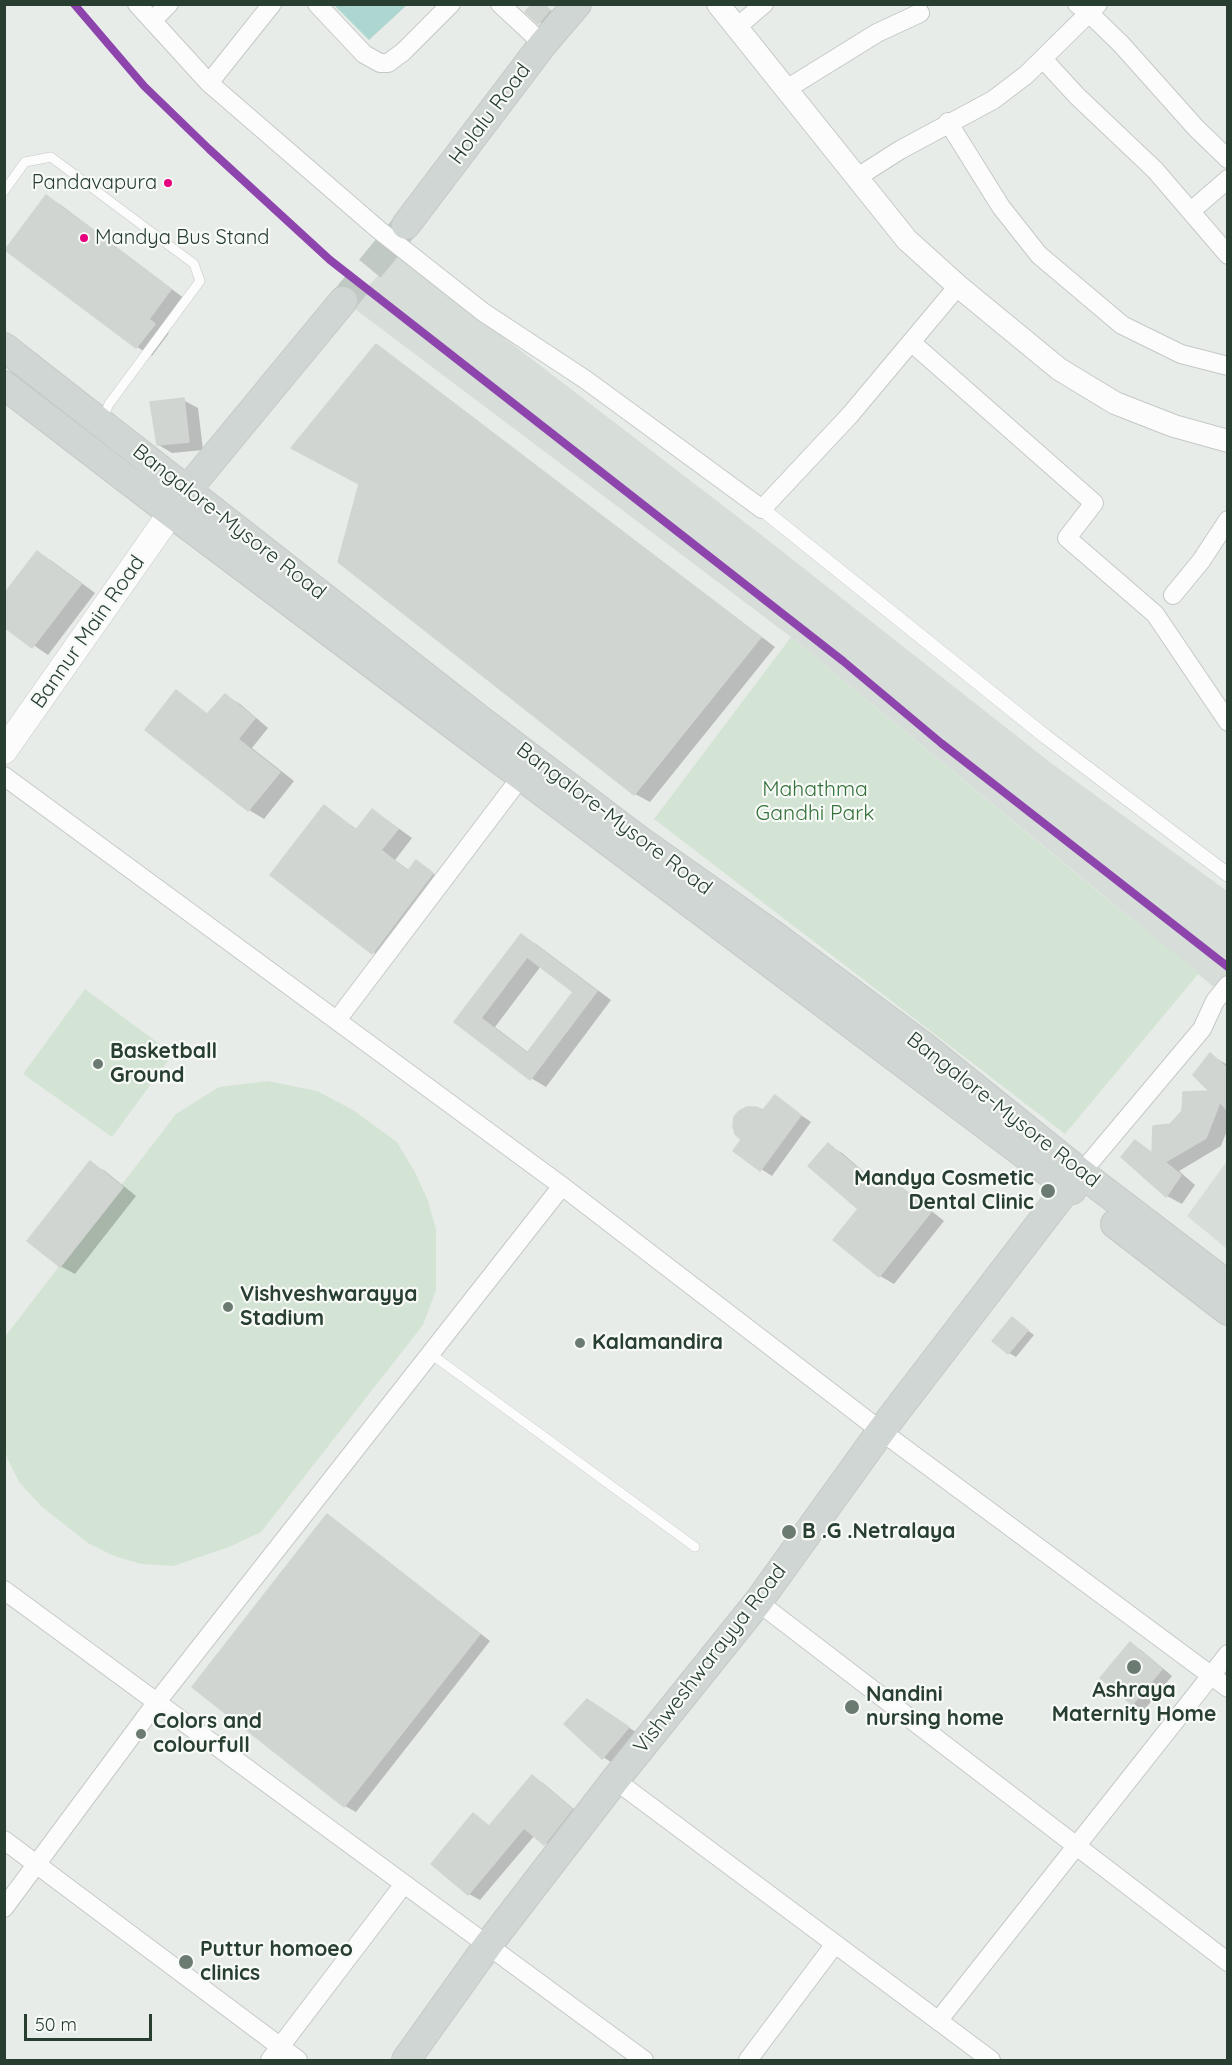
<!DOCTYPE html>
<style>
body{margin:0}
#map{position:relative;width:1232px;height:2065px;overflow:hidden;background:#e8ece9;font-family:Quicksand,sans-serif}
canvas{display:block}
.frame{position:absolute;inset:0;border:6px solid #273e31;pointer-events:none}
.scale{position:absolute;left:24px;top:2014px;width:128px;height:27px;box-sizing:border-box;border:3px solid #273e31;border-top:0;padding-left:8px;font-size:18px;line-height:21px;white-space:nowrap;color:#273e31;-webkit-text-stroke:4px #f7faf7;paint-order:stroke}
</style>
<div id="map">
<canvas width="1232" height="2065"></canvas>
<div class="frame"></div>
<div class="scale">50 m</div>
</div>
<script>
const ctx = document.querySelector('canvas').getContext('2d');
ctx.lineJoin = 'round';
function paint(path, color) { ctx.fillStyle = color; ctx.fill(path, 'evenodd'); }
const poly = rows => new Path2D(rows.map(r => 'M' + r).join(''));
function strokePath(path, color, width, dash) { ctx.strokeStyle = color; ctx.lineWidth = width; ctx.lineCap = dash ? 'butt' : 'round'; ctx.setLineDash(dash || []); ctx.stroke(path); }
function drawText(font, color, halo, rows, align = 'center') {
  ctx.font = font + ' Quicksand,sans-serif'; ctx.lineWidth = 4.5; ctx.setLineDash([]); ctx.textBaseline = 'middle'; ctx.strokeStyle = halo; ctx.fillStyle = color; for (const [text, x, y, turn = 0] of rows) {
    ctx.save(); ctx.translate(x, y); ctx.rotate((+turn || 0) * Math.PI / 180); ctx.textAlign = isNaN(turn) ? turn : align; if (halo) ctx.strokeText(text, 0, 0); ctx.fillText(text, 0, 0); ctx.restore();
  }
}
paint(poly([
 [396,255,764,537,1051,763,1227,891,1227,998,791,637,351,306],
 [1227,1161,1227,1249,1187,1216]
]), '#d7ddd8');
paint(poly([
 [791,637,1103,896,1199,973,1065,1134,654,819],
 [85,989,173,1054,112,1137,23,1074],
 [268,1081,317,1091,353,1110,397,1142,416,1174,428,1201,436,1229,436,1290,423,1325,261,1532,229,1547,173,1566,141,1564,114,1556,88,1543,42,1507,19,1482,8,1460,5,1451,4,1338,176,1114,219,1087]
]), '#d3e3d4');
paint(poly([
 [334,5,407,5,369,40]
]), '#aed6d0');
paint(poly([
 [534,4,544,4,556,15,546,27,527,12],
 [46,197,61,205,185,299,163,329,169,333,152,356,137,347,7,249],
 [376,346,391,355,775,647,650,802,635,794,361,484],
 [183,400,198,408,203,450,172,453,157,444],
 [37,553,52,561,95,593,48,655,4,625],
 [177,692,209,715,225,695,240,704,268,728,252,748,294,781,264,819,249,810,147,730],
 [324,807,358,830,373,811,387,820,412,838,395,860,410,871,416,862,447,883,388,961,373,952],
 [521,936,536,944,611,1000,546,1087,531,1078,456,1022],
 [541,966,575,992,529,1053,495,1027],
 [1210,1055,1228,1065,1228,1128,1221,1146,1179,1171,1195,1185,1182,1204,1167,1196,1123,1157,1136,1142,1153,1153,1171,1125,1213,1093],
 [775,1097,811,1122,772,1176,761,1169,764,1112],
 [828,1145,842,1153,879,1185,885,1177,899,1185,944,1221,894,1284,880,1276,860,1209],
 [90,1163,105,1171,136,1196,75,1274,60,1266],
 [1012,1319,1034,1335,1016,1357,1009,1353],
 [328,1516,339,1523,490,1641,356,1812,345,1806],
 [1130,1644,1141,1650,1172,1676,1144,1710,1133,1704,1102,1678],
 [598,1708,639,1734,614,1764,603,1757],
 [532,1777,543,1783,582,1816,556,1850,535,1835,480,1900,469,1894,433,1864,473,1815,491,1827]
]), '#0003');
const building = poly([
 [532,4,543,4,550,10,538,24,525,12,532,4],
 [46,195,171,289,149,319,155,324,136,348,5,250,46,195],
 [376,344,761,637,634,795,338,562,359,484,291,448,376,344],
 [184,398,189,442,157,445,150,402,184,398],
 [37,551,81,584,32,648,4,627,4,594,37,551],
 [176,690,207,714,225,694,255,718,238,739,280,772,248,811,145,730,176,690],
 [324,805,356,830,372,809,398,829,381,850,408,871,416,860,433,873,372,954,270,875,324,805],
 [521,934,597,991,530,1080,454,1022,521,934],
 [527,957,573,992,527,1053,481,1018,527,957],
 [1210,1053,1227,1068,1227,1110,1220,1102,1206,1138,1165,1162,1181,1175,1166,1197,1121,1157,1135,1140,1152,1153,1153,1126,1170,1124,1182,1111,1183,1092,1209,1091,1193,1075,1210,1053],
 [775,1095,801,1115,760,1171,733,1151,741,1140,735,1134,733,1126,734,1117,739,1111,747,1107,756,1107,763,1110,775,1095],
 [828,1143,877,1185,885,1175,931,1212,879,1277,833,1240,858,1209,808,1166,828,1143],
 [90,1161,123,1187,60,1267,27,1241,90,1161],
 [1012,1317,1028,1330,1008,1354,992,1341,1012,1317],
 [327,1514,480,1634,344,1807,192,1687,327,1514],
 [1130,1642,1162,1669,1132,1705,1100,1678,1130,1642],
 [587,1699,629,1727,602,1759,564,1724,587,1699],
 [532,1775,572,1809,544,1845,524,1828,468,1895,431,1864,473,1813,489,1826,532,1775]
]);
paint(building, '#d1d5d2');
strokePath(building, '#d1d5d2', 1.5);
strokePath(poly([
 [343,301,406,225]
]), '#c1c9c4', 28, [28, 14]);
const service = poly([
 [4,191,25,162,51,157,194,264,200,281,109,404,102,420],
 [431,1354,695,1547]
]);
const pedestrian = poly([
 [762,509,1046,737,1228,875]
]);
const minor = poly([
 [137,4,209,83,379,230,483,312,586,380,762,509,850,415,958,286],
 [317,4,364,54,380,63,388,63,403,52,451,4],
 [500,4,543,44],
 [1077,4,1089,13,1121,44,1196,128,1228,159],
 [152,21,169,4],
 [736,28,764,4],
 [1043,59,1077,96,1155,170,1228,255],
 [209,83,272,4],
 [785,90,877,33,920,13],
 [948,122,1001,207,1039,255,1122,325,1181,354,1228,366],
 [856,178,900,150,993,100,1026,75,1098,4],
 [1191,211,1228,179],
 [911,342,1094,503,1067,538,1155,614,1228,722],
 [1173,595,1201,561,1228,520],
 [4,776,562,1186,881,1431,1228,1688],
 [337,1020,521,777],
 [1081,1173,1202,1029,1215,1001,1228,985],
 [4,1590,644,2060],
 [758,1602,1228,1962],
 [615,1780,991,2060],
 [4,1840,298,2060],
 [4,1908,156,1703,562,1186],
 [938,2021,1228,1654],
 [270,2060,404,1884],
 [748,2060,835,1944]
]);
const tertiary = poly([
 [718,4,907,240,958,286,1059,369,1115,403,1174,426,1228,441]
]);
const secondary = poly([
 [4,751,171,513]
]);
const primary = poly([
 [406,225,543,44,577,4],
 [4,347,478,718,639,840,775,936,922,1045,1081,1173,1228,1285],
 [4,385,171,513,1072,1190],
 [178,504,187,490,343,301],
 [1115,1224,1228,1311],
 [406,2060,488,1945,615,1780,758,1602,881,1431,1068,1187,1081,1173]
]);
strokePath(service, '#c5c9c6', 10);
strokePath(pedestrian, '#c5c9c6', 15);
strokePath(minor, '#c5c9c6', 20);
strokePath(tertiary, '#c5c9c6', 24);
strokePath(secondary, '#c4c9c6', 27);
strokePath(primary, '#c4cac6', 30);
strokePath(service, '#fcfcfc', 9);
strokePath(pedestrian, '#fcfcfc', 14);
strokePath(minor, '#fcfcfc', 18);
strokePath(tertiary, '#fcfcfc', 22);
strokePath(secondary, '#fcfcfc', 26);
strokePath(primary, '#d0d6d3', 28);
strokePath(poly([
 [74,4,144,86,209,149,330,260,843,661,941,743,1228,967]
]), '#8e44ad', 8);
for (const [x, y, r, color] of [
 [168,183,5,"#e5007d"],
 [84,238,5,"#e5007d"],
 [98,1064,6,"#6b7b71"],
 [1048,1191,8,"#6b7b71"],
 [228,1307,6,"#6b7b71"],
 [580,1343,6,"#6b7b71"],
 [789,1532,8,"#6b7b71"],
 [1134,1667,8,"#6b7b71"],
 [852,1707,8,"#6b7b71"],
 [141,1734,6,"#6b7b71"],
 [186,1962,8,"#6b7b71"]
]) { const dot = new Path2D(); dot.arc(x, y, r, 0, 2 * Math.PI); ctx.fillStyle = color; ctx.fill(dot); strokePath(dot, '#f7faf7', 2); }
drawText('20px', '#273e31', '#f7faf7', [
 ["Pandavapura",157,183],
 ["Mandya Bus Stand",95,238,"left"]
], 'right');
drawText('21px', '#273e31', '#f7faf7', [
 ["Holalu Road",490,114,-53],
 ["Bangalore-Mysore Road",229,522,38],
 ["Bannur Main Road",88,632,-55],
 ["Bangalore-Mysore Road",614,819,37],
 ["Bangalore-Mysore Road",1003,1110,38],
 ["Vishweshwarayya Road",710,1659,-52]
]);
drawText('21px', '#35713b', '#f7faf7', [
 ["Mahathma",815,790],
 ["Gandhi Park",815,814]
]);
drawText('bold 21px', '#273e31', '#f7faf7', [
 ["Basketball",110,1052],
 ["Ground",110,1076],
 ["Mandya Cosmetic",1034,1179,"right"],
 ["Dental Clinic",1034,1203,"right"],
 ["Vishveshwarayya",240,1295],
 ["Stadium",240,1319],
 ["Kalamandira",592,1343],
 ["B .G .Netralaya",802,1532],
 ["Ashraya",1134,1691,"center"],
 ["Maternity Home",1134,1715,"center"],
 ["Nandini",866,1695],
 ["nursing home",866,1719],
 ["Colors and",153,1722],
 ["colourfull",153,1746],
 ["Puttur homoeo",200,1950],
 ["clinics",200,1974]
], 'left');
</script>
